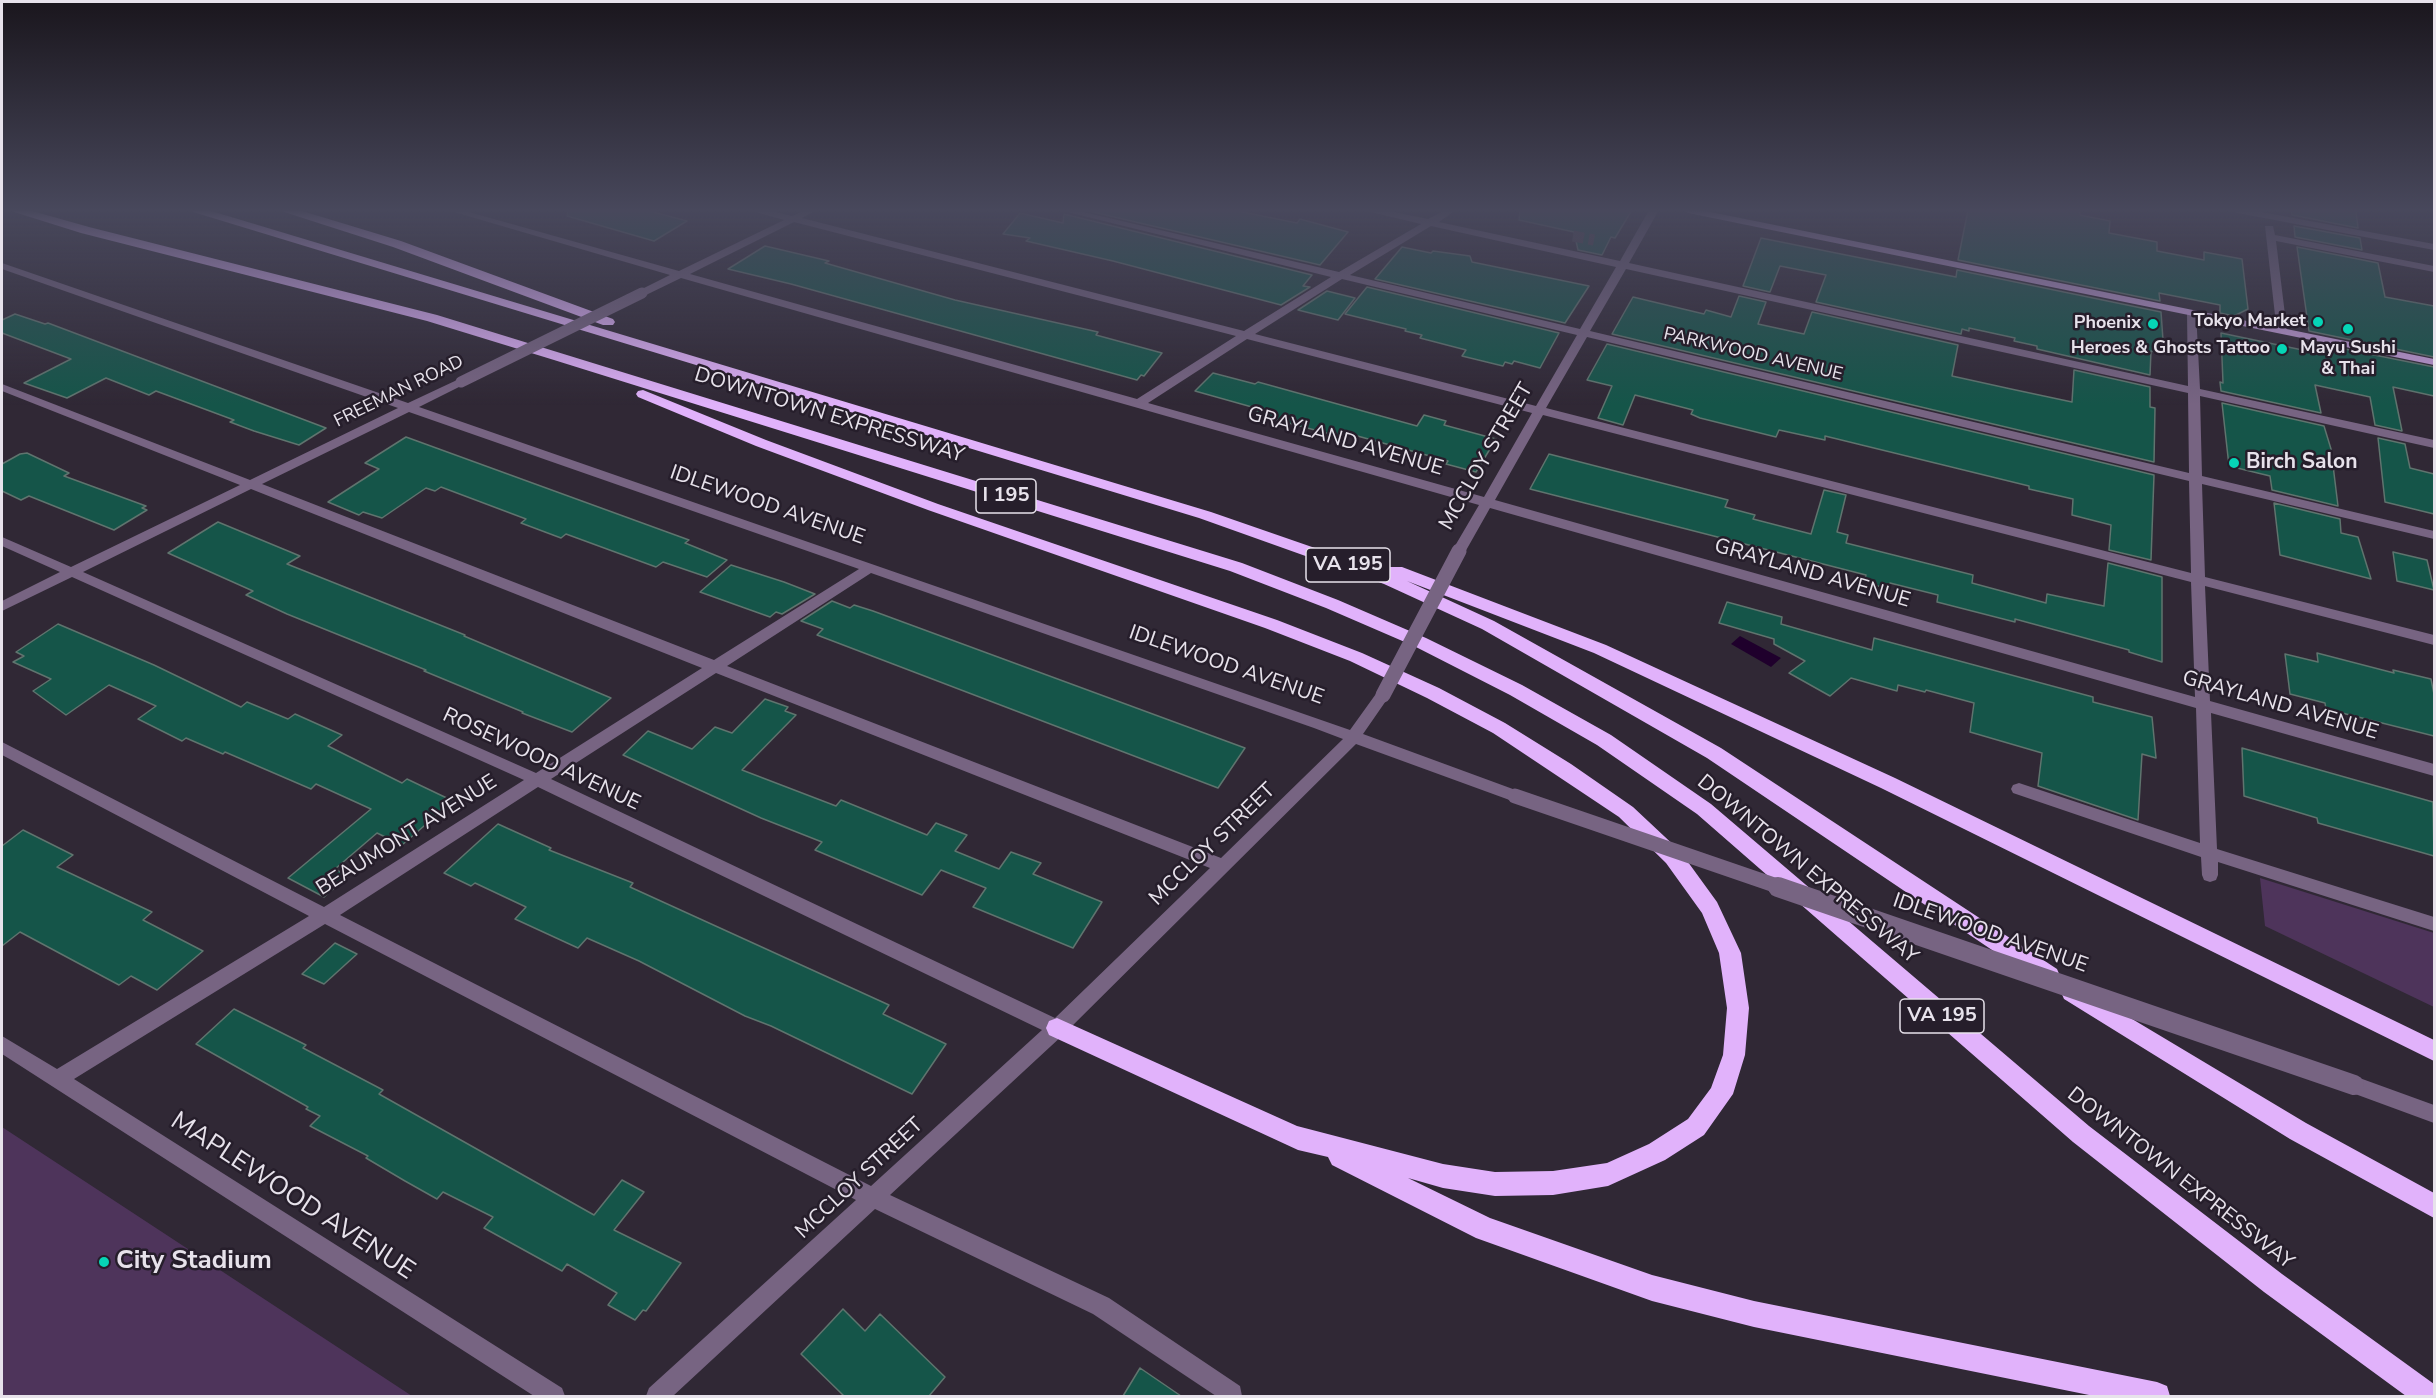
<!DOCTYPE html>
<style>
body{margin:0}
#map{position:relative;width:2436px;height:1398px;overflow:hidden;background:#302835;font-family:"Nunito Sans",sans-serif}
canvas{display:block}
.frame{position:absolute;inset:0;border:3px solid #e7e2eb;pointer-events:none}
</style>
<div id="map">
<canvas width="2436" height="1398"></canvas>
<div class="frame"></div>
</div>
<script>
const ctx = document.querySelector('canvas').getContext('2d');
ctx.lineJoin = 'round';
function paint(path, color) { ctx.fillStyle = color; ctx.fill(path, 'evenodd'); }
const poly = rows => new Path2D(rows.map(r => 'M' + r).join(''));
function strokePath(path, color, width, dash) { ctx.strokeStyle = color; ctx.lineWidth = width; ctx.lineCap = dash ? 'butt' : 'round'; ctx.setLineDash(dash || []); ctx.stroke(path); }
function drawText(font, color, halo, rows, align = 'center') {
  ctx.font = font + ' "Nunito Sans",sans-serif'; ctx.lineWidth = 5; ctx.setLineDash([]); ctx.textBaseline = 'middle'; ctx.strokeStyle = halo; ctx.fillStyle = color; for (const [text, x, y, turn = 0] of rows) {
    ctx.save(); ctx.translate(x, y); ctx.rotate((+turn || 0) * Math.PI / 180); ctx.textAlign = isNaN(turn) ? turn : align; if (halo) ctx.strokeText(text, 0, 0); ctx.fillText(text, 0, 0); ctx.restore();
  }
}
paint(poly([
 [2260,878,2434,933,2434,1007,2265,926],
 [2,1127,412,1396,2,1396]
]), '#4e345b');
paint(poly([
 [1740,636,1781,658,1771,667,1731,644]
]), '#1f002c');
const building = poly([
 [568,210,646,210,687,221,654,241,567,216,568,210],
 [1084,210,1233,210,1297,223,1300,219,1348,232,1320,265,1084,210],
 [1520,210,1632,210,1615,238,1611,237,1602,255,1578,250,1574,232,1519,220,1520,210],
 [1968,210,2080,210,2080,215,2110,221,2109,233,2157,242,2157,251,2204,260,2204,252,2242,259,2248,309,2234,316,2220,313,2220,305,2159,293,2160,301,1958,260,1968,210],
 [2291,210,2356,210,2358,228,2292,215,2291,210],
 [1020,213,1063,223,1064,214,1312,275,1303,286,1310,287,1281,305,1113,261,1026,241,1030,238,1003,234,1020,213],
 [2294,226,2360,238,2362,250,2295,237,2294,226],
 [1761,238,1956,277,1957,270,2161,312,2164,354,2151,351,2150,375,2037,349,2037,346,2014,341,2015,338,1969,328,1969,331,1962,329,1961,334,1816,302,1826,275,1780,266,1770,292,1743,286,1761,238],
 [765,246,829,261,825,263,955,300,1098,332,1096,335,1162,353,1144,376,1141,375,1137,380,791,284,728,269,765,246],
 [1402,247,1431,253,1433,251,1470,256,1472,262,1589,286,1565,323,1375,279,1402,247],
 [2297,247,2378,263,2385,297,2434,306,2434,357,2309,331,2297,247],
 [1367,287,1559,333,1540,368,1514,361,1512,364,1505,362,1503,366,1462,356,1466,350,1420,338,1422,335,1405,331,1406,329,1345,314,1367,287],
 [1327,291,1355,298,1338,320,1298,310,1327,291],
 [1739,296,1766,302,1758,324,1804,334,1812,312,1958,345,1952,376,2011,389,2072,402,2074,370,2150,387,2150,407,2155,408,2154,462,1612,334,1633,297,1704,314,1706,310,1731,317,1739,296],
 [15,314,45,324,48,323,326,428,299,445,254,431,230,422,234,420,156,391,149,395,106,378,67,398,24,383,71,359,2,333,2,320,15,314],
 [2221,333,2312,352,2310,342,2434,367,2434,396,2393,387,2402,431,2375,425,2370,397,2315,385,2321,413,2221,391,2220,382,2223,383,2221,333],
 [1607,344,2154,475,2151,560,2109,550,2111,525,2072,515,2073,499,2029,489,2029,486,1825,436,1825,440,1779,430,1776,437,1700,418,1691,414,1693,410,1635,395,1623,425,1598,418,1612,386,1587,380,1607,344],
 [1213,373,1255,384,1258,382,1417,426,1424,415,1446,421,1444,425,1496,439,1476,472,1446,464,1448,461,1343,432,1341,437,1255,414,1259,409,1195,391,1213,373],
 [2222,403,2324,426,2331,449,2338,506,2272,490,2270,476,2229,466,2222,403],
 [406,437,689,540,685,543,727,560,707,577,663,562,656,567,566,534,561,538,521,523,526,519,441,487,435,491,426,488,382,518,363,512,359,515,328,502,379,469,365,463,406,437],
 [2378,438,2405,444,2410,468,2434,474,2434,514,2385,502,2378,438],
 [27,453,69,473,64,476,146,506,142,508,147,510,114,530,29,496,21,500,2,491,2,464,20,454,27,453],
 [1549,454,1728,500,1725,507,1755,515,1753,519,1811,534,1824,490,1846,495,1837,532,1848,535,1846,543,1973,575,1972,583,2046,603,2047,594,2104,606,2108,563,2162,577,2162,662,2129,652,2129,650,2015,619,2015,622,1937,602,1938,595,1890,583,1888,589,1864,582,1866,575,1530,489,1549,454],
 [2274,503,2340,519,2341,533,2358,537,2371,579,2280,555,2274,503],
 [218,522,300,556,287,564,465,635,464,636,611,698,572,732,522,713,523,712,424,671,426,670,287,614,246,595,253,591,168,553,218,522],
 [2393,552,2427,560,2434,590,2397,581,2393,552],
 [731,565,784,582,815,594,782,614,776,612,770,617,700,592,731,565],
 [832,601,850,608,854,605,873,611,1245,748,1218,788,817,635,823,629,801,621,832,601],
 [1727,602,1782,617,1781,624,1872,650,1874,638,2093,697,2093,702,2152,717,2156,758,2142,754,2138,820,2038,786,2042,753,1970,732,1974,703,1926,690,1925,692,1898,685,1897,691,1851,678,1830,696,1789,673,1805,661,1774,644,1774,639,1719,623,1727,602],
 [58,624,154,665,241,707,247,702,288,719,295,714,342,735,328,746,402,783,407,779,453,801,402,845,377,833,335,869,348,876,324,897,288,878,371,809,316,784,311,789,225,752,223,754,186,738,182,741,138,719,156,706,109,685,66,715,33,691,51,679,13,662,24,656,16,652,58,624],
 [2317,653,2394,673,2393,670,2431,679,2434,694,2434,736,2326,709,2325,703,2290,694,2285,654,2318,662,2317,653],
 [765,699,788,707,785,711,796,715,742,770,836,806,841,800,927,835,936,823,967,835,955,851,999,869,1011,852,1041,863,1033,874,1102,902,1073,948,973,907,986,888,941,870,922,895,815,850,822,842,761,818,623,755,648,731,692,749,715,727,732,733,765,699],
 [2242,748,2433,802,2434,856,2318,823,2317,818,2244,796,2242,748],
 [498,824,551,848,549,850,633,883,630,887,889,1005,883,1014,946,1044,912,1094,771,1026,745,1016,639,961,587,938,578,948,515,919,526,907,475,883,471,886,444,873,498,824],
 [23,830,73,855,57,867,152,912,143,920,203,951,157,990,131,976,119,985,20,932,2,946,2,846,23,830],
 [335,943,357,954,324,984,302,974,335,943],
 [234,1009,306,1045,303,1048,383,1090,379,1094,594,1215,622,1180,644,1192,614,1230,681,1263,646,1311,643,1310,635,1320,608,1305,617,1293,567,1264,562,1271,484,1228,493,1217,443,1192,437,1199,405,1181,366,1158,368,1156,310,1126,320,1116,306,1109,308,1107,196,1044,234,1009],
 [843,1309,865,1331,880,1314,945,1377,929,1396,844,1396,801,1354,843,1309],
 [1140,1368,1181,1396,1123,1396,1140,1368]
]);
paint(building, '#155549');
strokePath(building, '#5f746e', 1.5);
strokePath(poly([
 [1573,236,1594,240]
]), '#4b4450', 11, [11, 5]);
paint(poly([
 [447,210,462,210,679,271,784,220,755,212,753,210,768,210,792,216,805,210,817,210,802,218,1244,331,1331,277,1059,210,1075,210,1339,272,1421,224,1370,212,1368,210,1385,210,1428,219,1445,210,1456,210,1439,222,1620,261,1649,210,1659,210,1629,263,2188,386,2187,313,2188,311,2196,311,2200,389,2434,440,2434,448,2200,396,2202,476,2434,531,2434,539,2202,484,2205,577,2434,635,2434,645,2205,586,2210,701,2434,764,2434,776,2211,713,2217,849,2434,917,2434,931,2218,862,2218,875,2216,880,2210,882,2204,880,2202,875,2201,857,2013,793,2011,789,2013,785,2019,783,2200,843,2196,708,1490,508,1464,554,1454,554,1452,551,1479,505,681,278,646,295,638,295,638,291,670,275,447,210],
 [794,222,1236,336,1137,399,690,274,794,222],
 [1431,226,1616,267,1580,329,1350,275,1431,226],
 [1626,269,2188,393,2189,473,1590,331,1626,269],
 [1342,279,1577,335,1536,406,1255,334,1342,279],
 [1587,337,2189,481,2191,573,1546,408,1587,337],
 [1247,339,1532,413,1484,497,1148,403,1247,339],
 [1543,415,2191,582,2195,697,1495,500,1543,415],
 [2232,210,2251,210,2434,244,2434,250,2237,213,2232,210],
 [2265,226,2273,226,2275,235,2434,266,2434,272,2276,241,2287,331,2285,333,2277,333,2265,226],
 [2,263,408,403,457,380,465,380,465,384,419,407,1350,730,1378,691,1388,691,1390,695,1363,734,1521,792,1523,796,1521,800,1515,802,1356,744,1064,1034,890,1195,1109,1298,1240,1386,1242,1396,1216,1396,1093,1314,875,1209,673,1396,646,1396,649,1388,856,1200,325,924,74,1079,562,1388,565,1396,534,1396,2,1054,2,1036,57,1069,309,916,2,755,2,742,324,907,524,780,72,577,2,611,2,601,60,572,2,546,2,537,71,567,240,485,2,391,2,384,250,480,398,408,2,269,2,263],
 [409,412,859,569,714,660,262,484,409,412],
 [251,489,702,668,536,773,83,572,251,489],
 [871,573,1314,728,1343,739,1221,858,727,666,871,573],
 [716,673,1210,868,1055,1018,551,779,716,673],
 [538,787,1042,1030,871,1186,340,915,538,787],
 [2354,1076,2434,1105,2434,1123,2347,1091,2344,1085,2347,1079,2354,1076]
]), '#776482');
paint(poly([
 [1683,210,1701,210,2434,359,2434,365,1688,213,1683,210]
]), '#c39cd8');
paint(poly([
 [12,210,29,210,89,227,437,315,1242,563,1338,600,1426,638,1522,685,1611,735,1711,804,2089,1126,2282,1274,2434,1384,2434,1396,2406,1396,2264,1292,2073,1142,1697,814,1597,745,1510,695,1414,646,1326,608,1230,571,554,360,427,321,81,233,14,212,12,210],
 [191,210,208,210,1211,512,1390,574,1388,571,1390,567,1402,567,1606,645,1895,778,2434,1040,2434,1061,1881,788,1594,653,1407,581,1494,621,1721,748,2057,969,2060,976,2057,983,2049,985,2041,983,1707,758,1482,629,1384,584,1199,518,193,212,191,210],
 [282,210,299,210,401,241,613,319,615,322,613,325,603,325,393,247,284,212,282,210],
 [643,390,766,440,938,504,1277,620,1362,653,1439,688,1505,723,1571,764,1633,807,1680,851,1717,902,1741,953,1749,1008,1745,1055,1733,1094,1704,1135,1665,1160,1608,1186,1553,1195,1495,1196,1443,1188,1408,1178,1490,1218,1652,1275,1754,1301,2157,1382,2167,1386,2170,1396,2094,1396,1754,1327,1652,1301,1476,1238,1332,1165,1328,1157,1298,1150,1049,1035,1046,1028,1049,1021,1057,1018,1297,1126,1443,1164,1495,1172,1553,1171,1607,1163,1649,1144,1688,1119,1711,1088,1723,1055,1727,1008,1719,953,1702,913,1666,863,1619,817,1493,733,1427,698,1350,661,1265,628,928,510,756,446,638,397,636,394,638,391,643,390],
 [2072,983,2306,1123,2434,1193,2434,1218,2290,1139,2064,999,2061,992,2064,985,2072,983]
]), '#e1b2fb');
strokePath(poly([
 [461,382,642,293]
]), '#776482', 11);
strokePath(poly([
 [1383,695,1459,551],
 [1515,796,1783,888]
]), '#776482', 15);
strokePath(poly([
 [1778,887,2354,1085]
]), '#776482', 20);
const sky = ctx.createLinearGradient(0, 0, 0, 405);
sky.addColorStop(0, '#1a161d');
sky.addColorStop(0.52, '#48485c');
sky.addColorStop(1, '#48485c00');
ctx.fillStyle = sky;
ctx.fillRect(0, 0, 2436, 405);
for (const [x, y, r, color] of [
 [2318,322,6,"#06d5b6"],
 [2153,324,6,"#06d5b6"],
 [2348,329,6,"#06d5b6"],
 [2282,349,6,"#06d5b6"],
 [2234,463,6,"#06d5b6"],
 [104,1262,6,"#06d5b6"]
]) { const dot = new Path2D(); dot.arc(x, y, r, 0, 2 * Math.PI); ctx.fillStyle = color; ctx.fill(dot); strokePath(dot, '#261e2b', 2); }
drawText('bold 18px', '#e7e2eb', '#261e2b', [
 ["Tokyo Market",2306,322],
 ["Phoenix",2141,324],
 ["Heroes & Ghosts Tattoo",2270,349],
 ["Mayu Sushi",2348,349,"center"],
 ["& Thai",2348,370,"center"]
], 'right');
drawText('18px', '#e7e2eb', '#261e2b', [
 ["PARKWOOD AVENUE",1753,355,13],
 ["FREEMAN ROAD",399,392,-26]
]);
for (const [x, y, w] of [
 [1006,496,60],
 [1348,565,84],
 [1942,1016,84]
]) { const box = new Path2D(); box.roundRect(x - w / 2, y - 17, w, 34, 4.5); ctx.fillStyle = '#261e2b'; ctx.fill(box); strokePath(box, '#e7e2eb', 1.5); }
drawText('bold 20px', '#e7e2eb', null, [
 ["I 195",1006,496],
 ["VA 195",1348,565],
 ["VA 195",1942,1016]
]);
drawText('21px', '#e7e2eb', '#261e2b', [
 ["DOWNTOWN EXPRESSWAY",829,416,17],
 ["GRAYLAND AVENUE",1345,442,16],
 ["MCCLOY STREET",1487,457,-60],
 ["IDLEWOOD AVENUE",767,506,19],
 ["GRAYLAND AVENUE",1812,574,16],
 ["IDLEWOOD AVENUE",1226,666,19],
 ["GRAYLAND AVENUE",2280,706,16],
 ["ROSEWOOD AVENUE",541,760,25],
 ["BEAUMONT AVENUE",407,836,-32],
 ["MCCLOY STREET",1213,845,-44],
 ["DOWNTOWN EXPRESSWAY",1807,870,40],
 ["IDLEWOOD AVENUE",1990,934,19],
 ["MCCLOY STREET",860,1179,-43],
 ["DOWNTOWN EXPRESSWAY",2180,1179,38]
]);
drawText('bold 21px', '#e7e2eb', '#261e2b', [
 ["Birch Salon",2246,463]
], 'left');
drawText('26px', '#e7e2eb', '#261e2b', [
 ["MAPLEWOOD AVENUE",292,1197,33]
]);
drawText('bold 26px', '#e7e2eb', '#261e2b', [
 ["City Stadium",116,1262]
], 'left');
</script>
